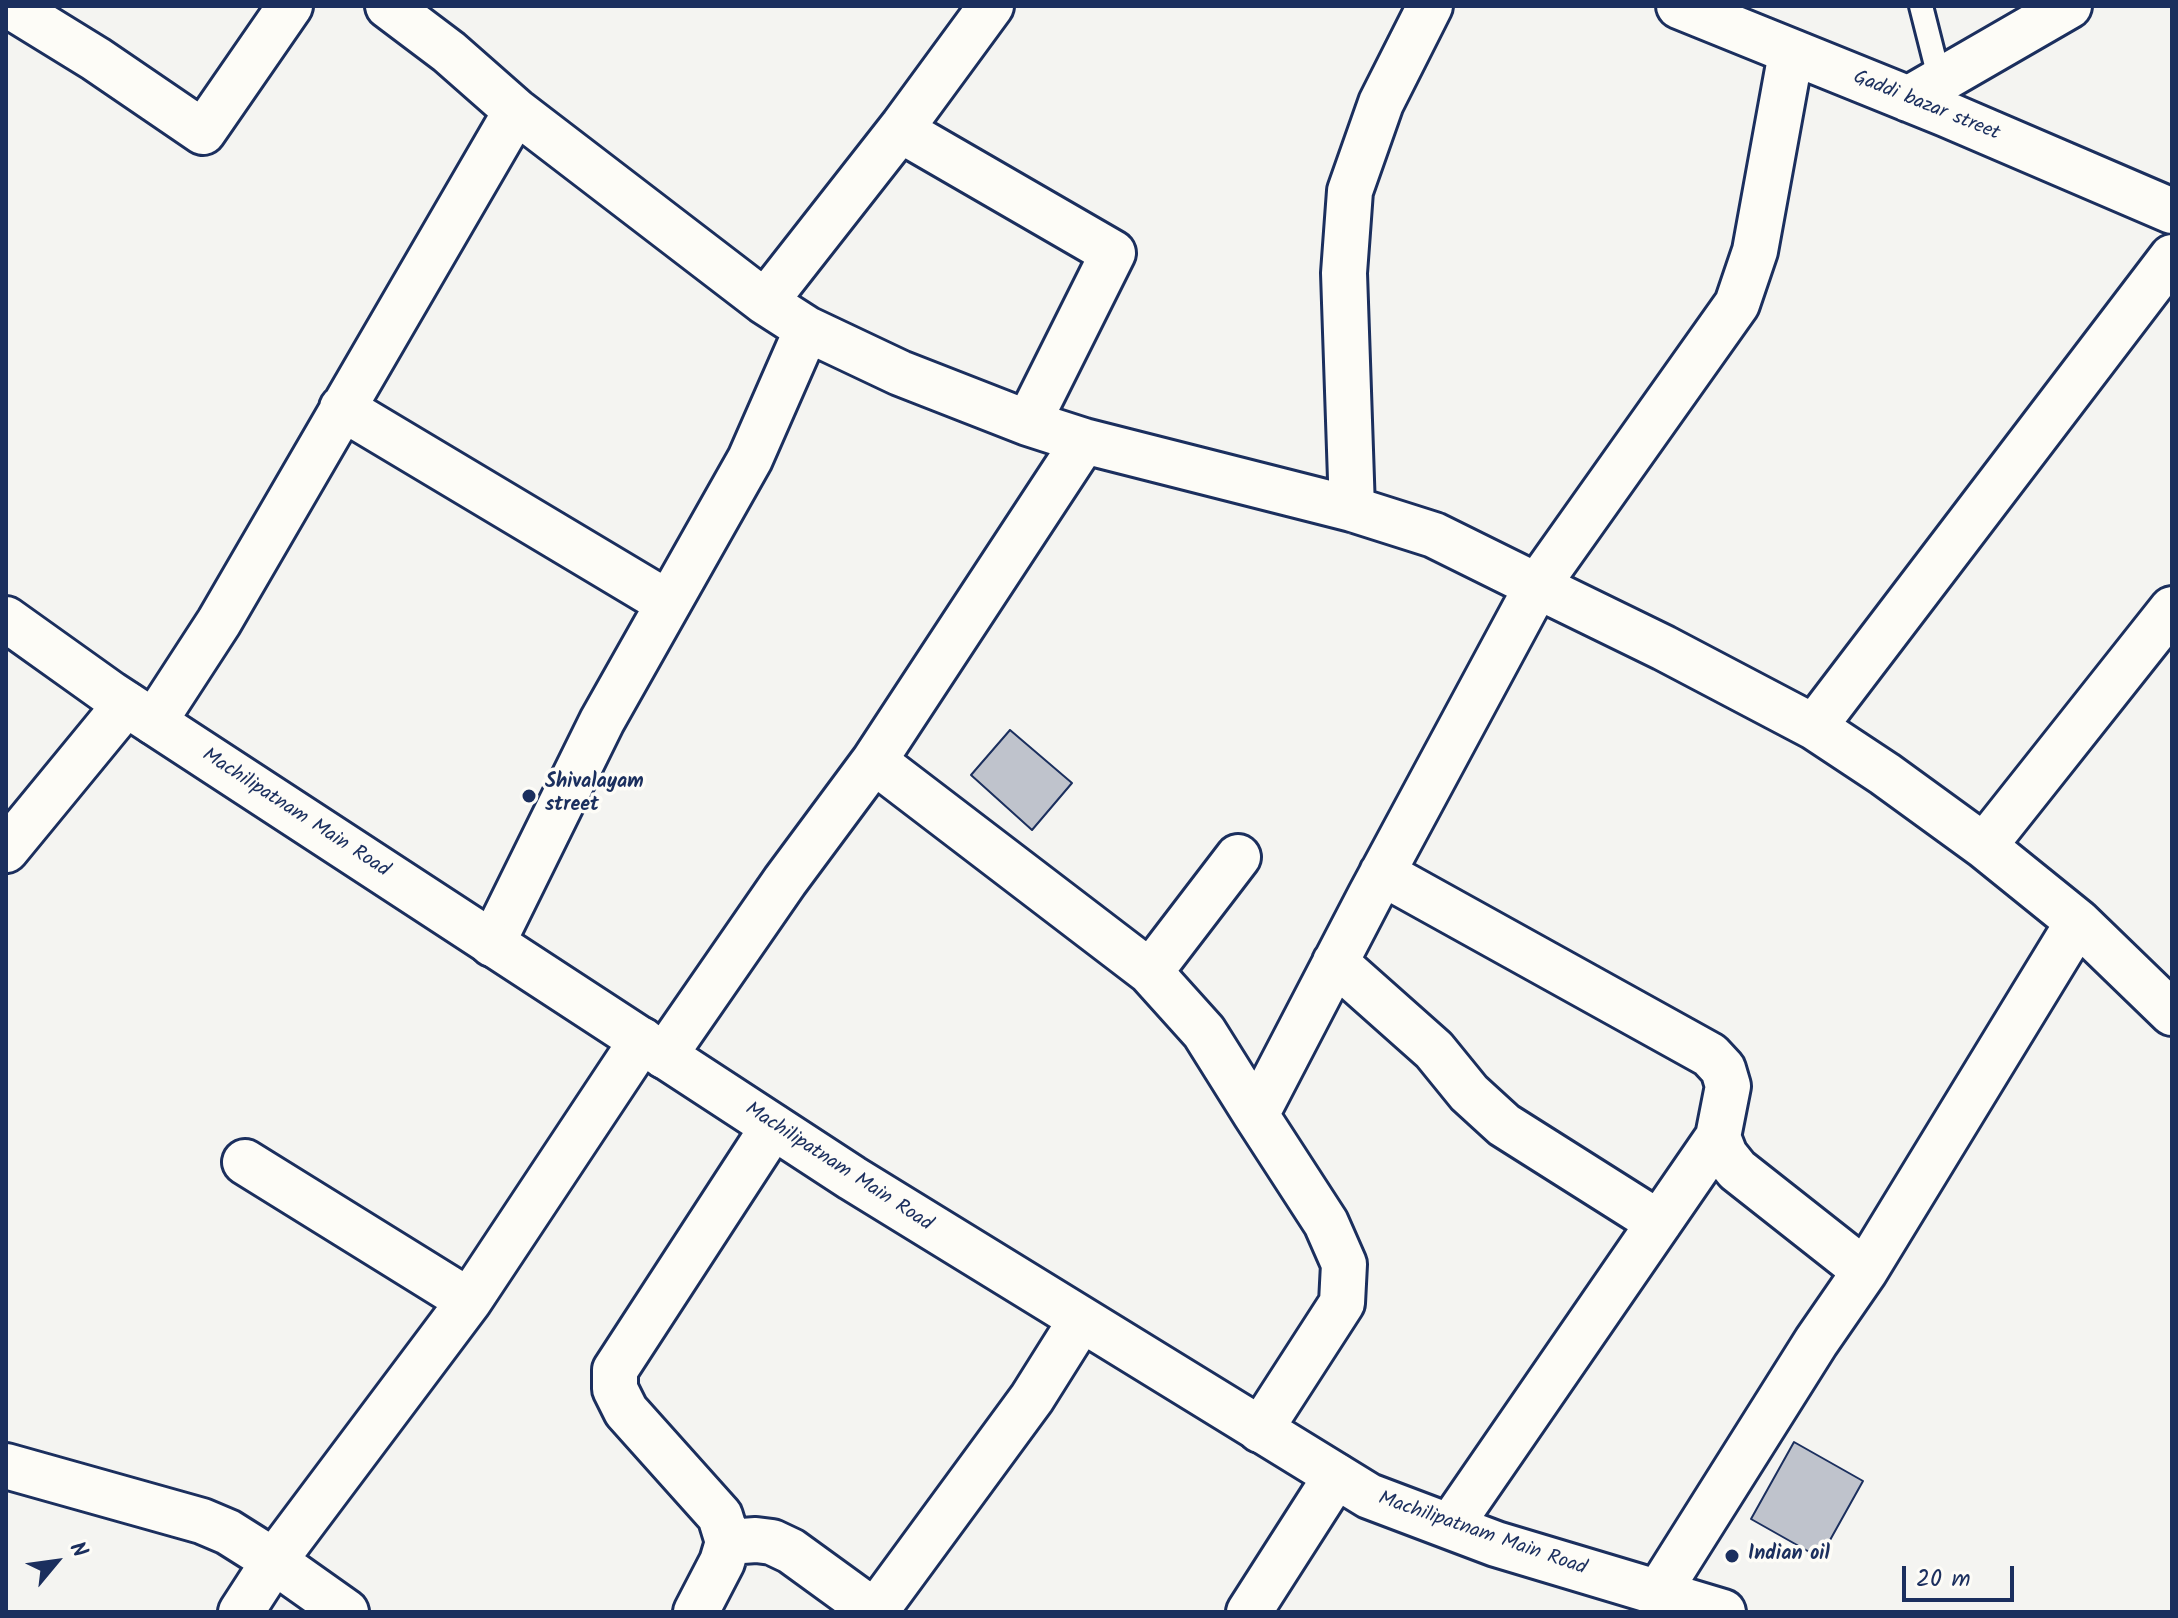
<!DOCTYPE html>
<style>
body{margin:0}
#map{position:relative;width:2178px;height:1618px;overflow:hidden;background:#f4f4f1;font-family:Kalam,sans-serif}
canvas{display:block}
.frame{position:absolute;inset:0;border:8px solid #1b2f5e;pointer-events:none}
.north{position:absolute;left:16px;top:1522px;width:80px;height:80px;-webkit-text-stroke:6px #fdfcf7;paint-order:stroke;rotate:61deg;font-size:22px;font-weight:700;line-height:32px;text-align:center;color:#1b2f5e}
.north::after{content:'';display:block;margin:auto;width:28px;height:36px;background:#1b2f5e;clip-path:polygon(50% 0,100% 100%,50% 72%,0 100%)}
.scale{position:absolute;left:1902px;top:1566px;width:112px;height:36px;box-sizing:border-box;border:4px solid #1b2f5e;border-top:0;padding-left:10px;font-size:24px;line-height:28px;white-space:nowrap;color:#1b2f5e;-webkit-text-stroke:6px #fdfcf7;paint-order:stroke}
</style>
<div id="map">
<canvas width="2178" height="1618"></canvas>
<div class="frame"></div>
<div class="north">N</div>
<div class="scale">20 m</div>
</div>
<script>
const ctx = document.querySelector('canvas').getContext('2d');
ctx.lineJoin = 'round';
function paint(path, color) { ctx.fillStyle = color; ctx.fill(path, 'evenodd'); }
const poly = rows => new Path2D(rows.map(r => 'M' + r).join(''));
function strokePath(path, color, width, dash) { ctx.strokeStyle = color; ctx.lineWidth = width; ctx.lineCap = dash ? 'butt' : 'round'; ctx.setLineDash(dash || []); ctx.stroke(path); }
function drawText(font, color, halo, rows, align = 'center') {
  ctx.font = font + ' Kalam,sans-serif'; ctx.lineWidth = 7; ctx.setLineDash([]); ctx.textBaseline = 'middle'; ctx.strokeStyle = halo; ctx.fillStyle = color; for (const [text, x, y, turn = 0] of rows) {
    ctx.save(); ctx.translate(x, y); ctx.rotate((+turn || 0) * Math.PI / 180); ctx.textAlign = isNaN(turn) ? turn : align; if (halo) ctx.strokeText(text, 0, 0); ctx.fillText(text, 0, 0); ctx.restore();
  }
}
const building = poly([
 [1010,730,1072,783,1032,830,971,775,1010,730],
 [1794,1442,1863,1481,1820,1558,1751,1519,1794,1442]
]);
paint(building, '#bfc3cc');
strokePath(building, '#1b2f5e', 2);
const service = poly([
 [1921,6,1940,81]
]);
const minor = poly([
 [10,6,96,59,203,132,290,6],
 [388,6,449,52,516,111,765,302,807,329,900,373,1028,423,1084,441,1352,509,1434,535,1537,586,1737,304,1755,251,1791,53],
 [1679,6,1946,114,2172,211],
 [1908,99,2069,6],
 [903,126,916,139,1113,253,1028,423],
 [765,302,903,126,991,6],
 [342,408,668,603],
 [1352,509,1344,273,1350,191,1381,103,1430,6],
 [154,722,219,622,516,111],
 [1814,727,2172,257],
 [874,761,1150,972,1204,1032,1256,1115],
 [1984,846,2172,609],
 [6,850,126,704],
 [1382,873,1710,1055,1723,1069,1728,1086,1718,1137,1725,1155,1737,1170,1865,1271],
 [492,944,602,721,750,459,807,329],
 [1335,962,1434,1050,1469,1093,1504,1125,1659,1223],
 [1150,972,1238,857],
 [664,1056,785,881,874,761,1084,441],
 [245,1162,469,1301],
 [1260,1430,1342,1303,1344,1264,1326,1223,1256,1115,1370,896,1537,586,1664,648,1814,727,1885,774,1984,846,2078,922],
 [6,1466,202,1521,228,1532,274,1561,346,1612],
 [1451,1525,1718,1137],
 [728,1542,756,1540,772,1542,791,1551,864,1604,874,1605,883,1601,1032,1398,1081,1320],
 [1658,1593,1816,1342,1865,1271,2078,922,2172,1013],
 [241,1612,274,1561,469,1301,642,1040],
 [696,1612,722,1562,728,1542,720,1516,626,1411,615,1389,615,1370,773,1127],
 [1249,1612,1336,1476]
]);
const tertiary = poly([
 [6,619,111,694,852,1178,1369,1496,1496,1544,1723,1612]
]);
strokePath(service, '#1b2f5e', 28);
strokePath(minor, '#1b2f5e', 50);
strokePath(tertiary, '#1b2f5e', 50);
strokePath(service, '#fdfcf7', 22);
strokePath(minor, '#fdfcf7', 44);
strokePath(tertiary, '#fdfcf7', 44);
for (const [x, y, r, color] of [
 [529,796,8,"#1b2f5e"],
 [1732,1556,8,"#1b2f5e"]
]) { const dot = new Path2D(); dot.arc(x, y, r, 0, 2 * Math.PI); ctx.fillStyle = color; ctx.fill(dot); strokePath(dot, '#fdfcf7', 3); }
drawText('20px', '#1b2f5e', '#fdfcf7', [
 ["Gaddi bazar street",1926,107,22],
 ["Machilipatnam Main Road",295,814,33],
 ["Machilipatnam Main Road",838,1168,33],
 ["Machilipatnam Main Road",1482,1535,19]
]);
drawText('bold 20px', '#1b2f5e', '#fdfcf7', [
 ["Shivalayam",545,784],
 ["street",545,807],
 ["Indian oil",1748,1556]
], 'left');
</script>
